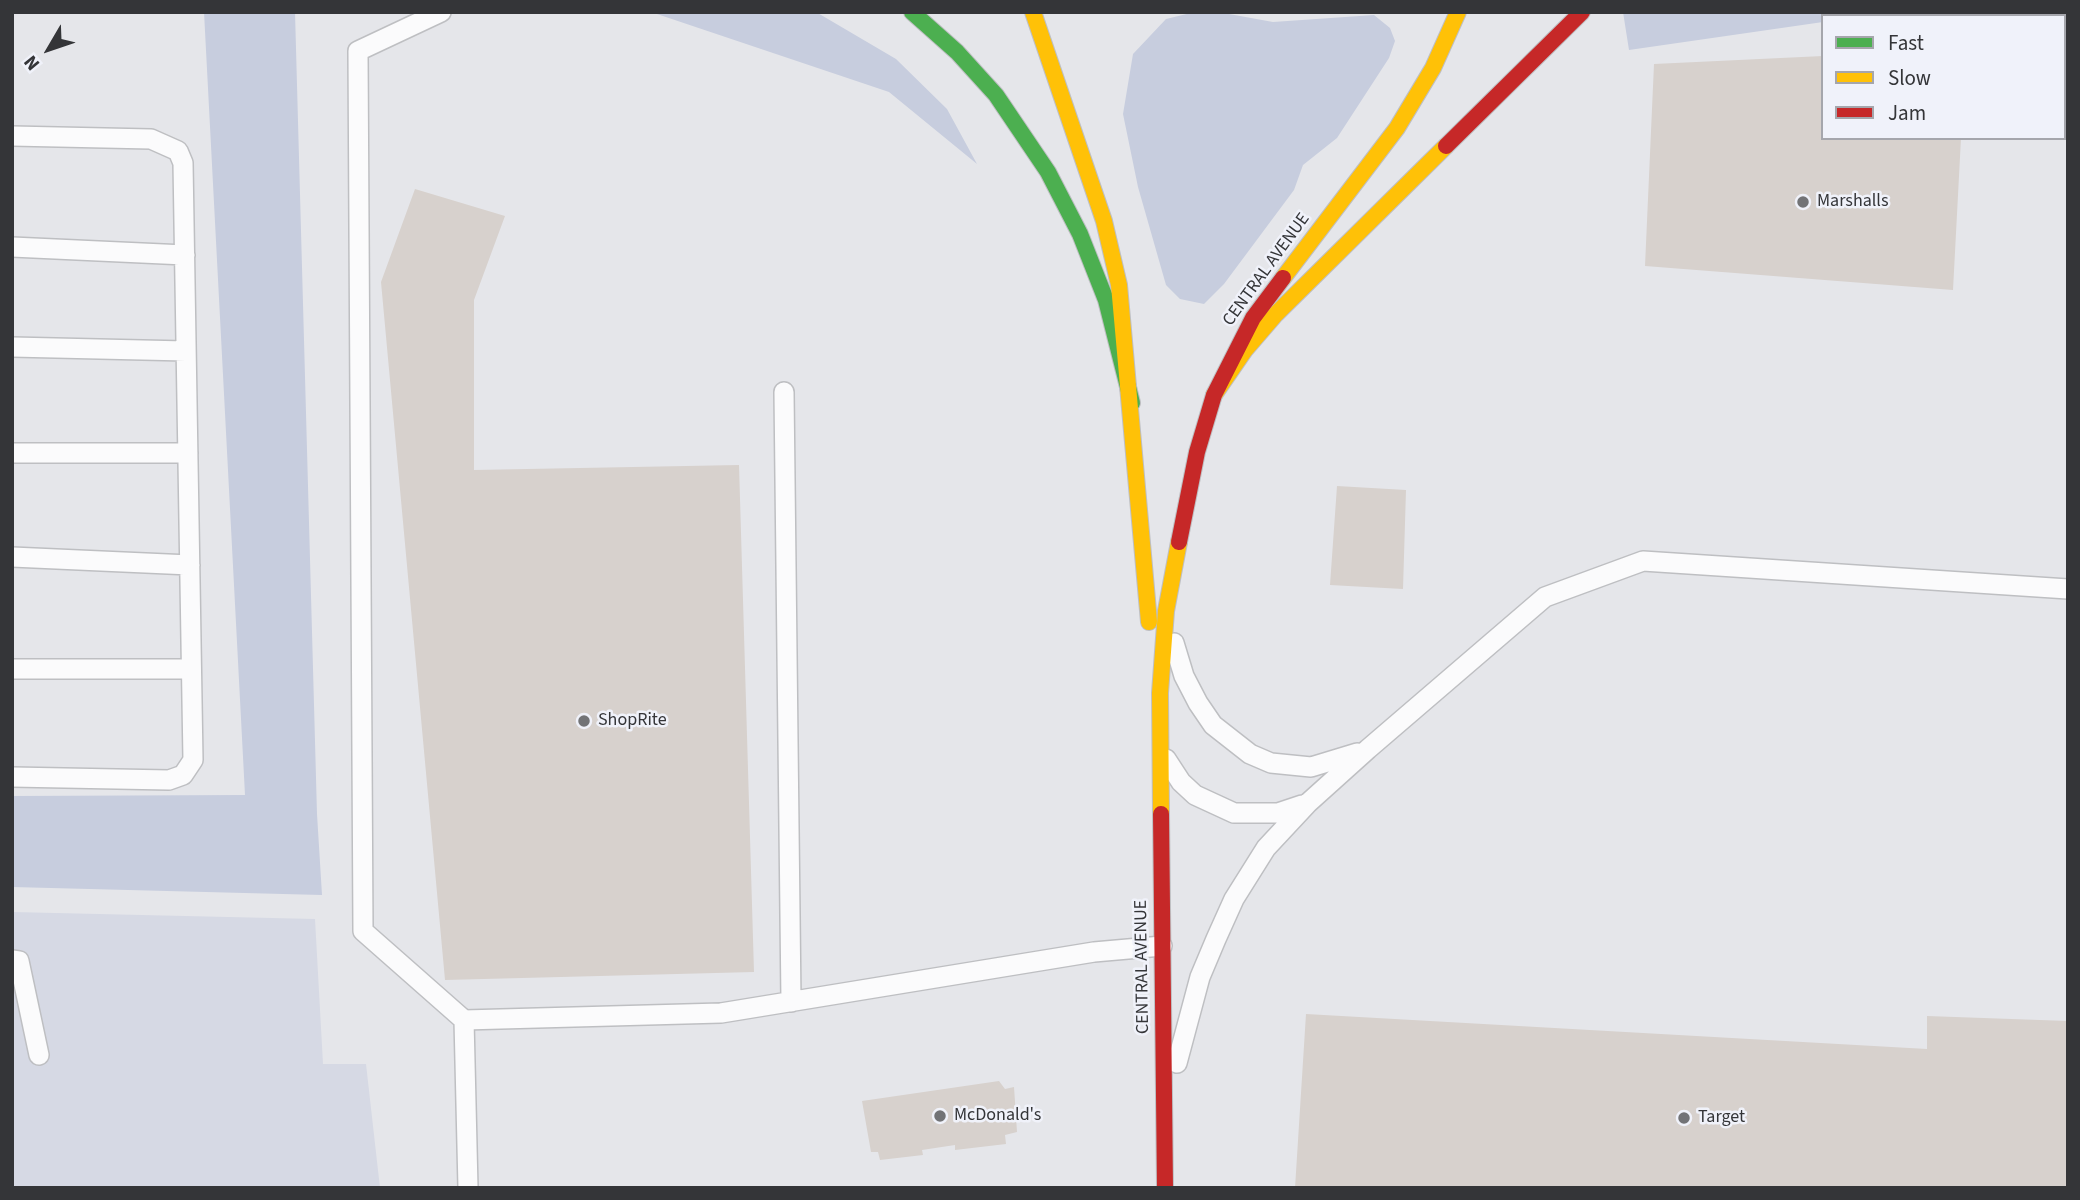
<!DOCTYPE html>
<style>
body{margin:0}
#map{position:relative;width:2080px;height:1200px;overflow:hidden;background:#e5e6ea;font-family:"Source Sans 3",sans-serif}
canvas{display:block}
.frame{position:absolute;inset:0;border:14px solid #343538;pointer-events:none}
.legend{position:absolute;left:1821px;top:14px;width:245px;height:126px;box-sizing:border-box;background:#f0f2fa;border:2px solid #a5a6ac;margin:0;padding:9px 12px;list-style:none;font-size:21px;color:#343538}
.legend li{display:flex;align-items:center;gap:14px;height:35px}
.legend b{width:35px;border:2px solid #a5a6ac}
.north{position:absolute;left:14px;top:14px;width:70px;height:70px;-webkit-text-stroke:5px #f0f2fa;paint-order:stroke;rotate:231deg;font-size:19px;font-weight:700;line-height:28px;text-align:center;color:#343538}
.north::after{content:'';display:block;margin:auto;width:24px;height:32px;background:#343538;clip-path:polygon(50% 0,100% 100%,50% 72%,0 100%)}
</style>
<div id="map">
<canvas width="2080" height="1200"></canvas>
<div class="frame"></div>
<ul class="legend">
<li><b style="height:9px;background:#4caf50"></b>Fast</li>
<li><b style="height:9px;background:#ffc107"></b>Slow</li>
<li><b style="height:9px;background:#c62828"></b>Jam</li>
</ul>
<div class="north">N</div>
</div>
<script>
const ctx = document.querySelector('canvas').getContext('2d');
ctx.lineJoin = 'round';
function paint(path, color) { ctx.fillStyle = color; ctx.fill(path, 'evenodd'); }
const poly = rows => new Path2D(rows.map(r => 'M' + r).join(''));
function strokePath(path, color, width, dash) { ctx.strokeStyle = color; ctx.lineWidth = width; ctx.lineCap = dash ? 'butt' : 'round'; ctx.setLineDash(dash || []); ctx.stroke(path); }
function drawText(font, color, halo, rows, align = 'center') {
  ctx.font = font + ' "Source Sans 3",sans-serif'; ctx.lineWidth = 5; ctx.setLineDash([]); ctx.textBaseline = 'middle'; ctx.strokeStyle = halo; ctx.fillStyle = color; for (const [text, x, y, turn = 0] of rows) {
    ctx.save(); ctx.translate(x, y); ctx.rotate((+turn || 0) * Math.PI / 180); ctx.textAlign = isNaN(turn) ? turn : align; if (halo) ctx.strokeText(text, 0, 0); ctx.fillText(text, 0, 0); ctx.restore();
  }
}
paint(poly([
 [12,912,315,919,323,1064,366,1064,380,1188,12,1188]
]), '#d6d9e4');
paint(poly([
 [204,12,295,12,317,814,322,895,12,887,12,796,245,795],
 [651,12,816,12,896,59,947,109,977,164,889,92],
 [1195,12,1218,12,1273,22,1374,15,1390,28,1395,41,1389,58,1337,138,1303,165,1294,190,1224,284,1204,304,1180,299,1166,285,1138,187,1123,114,1133,54,1166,19],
 [1623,12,1892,12,1823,16,1823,22,1629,50]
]), '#c7cdde');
paint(poly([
 [1823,56,1823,138,1961,138,1953,290,1645,266,1654,64],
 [415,189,505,216,474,300,474,470,739,465,754,972,445,980,381,282],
 [1337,486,1406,490,1403,589,1330,585],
 [1306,1014,1927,1049,1927,1016,2068,1021,2068,1188,1295,1188],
 [999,1081,1005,1089,1014,1087,1017,1132,1005,1135,1006,1144,955,1150,955,1145,922,1150,923,1155,880,1160,878,1152,871,1152,862,1101]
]), '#d7d1cd');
const lane = poly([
 [441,12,358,51,363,931,464,1020],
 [12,136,151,139,178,151,183,163,193,760,183,775,169,780,12,777],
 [12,247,185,255],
 [12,347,186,351],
 [784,392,791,1002],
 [12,453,188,453],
 [12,557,190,565],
 [1174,643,1184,676,1198,703,1213,725,1250,754,1271,763,1311,767,1357,753],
 [12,669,191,669],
 [1166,759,1181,782,1195,795,1234,813,1278,813,1302,805],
 [12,960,19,961,39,1055],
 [1177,1063,1200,977,1216,939,1234,899,1266,848,1308,803,1368,749,1545,597,1643,561,2068,589],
 [468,1188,464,1020,721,1013,1094,952,1162,946]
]);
const fast = poly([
 [912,12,957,52,996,95,1048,172,1080,234,1106,300,1132,403]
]);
const slow = poly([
 [1033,12,1104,221,1119,285,1149,622],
 [1283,278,1397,128,1433,68,1458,12],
 [1214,395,1245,350,1276,314,1446,146],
 [1161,814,1160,693,1166,611,1179,542]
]);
const jam = poly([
 [1446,146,1582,12],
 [1179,542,1197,452,1214,395,1253,318,1283,278],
 [1161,814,1165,1188]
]);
strokePath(lane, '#bebfc2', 22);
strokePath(fast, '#bebfc2', 18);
strokePath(slow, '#bebfc2', 18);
strokePath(jam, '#bebfc2', 18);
strokePath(lane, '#fbfbfc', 19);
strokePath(fast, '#4caf50', 16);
strokePath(slow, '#ffc107', 16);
strokePath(jam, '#c62828', 16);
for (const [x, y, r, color] of [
 [1803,202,7,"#727376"],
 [584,721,7,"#727376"],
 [940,1116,7,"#727376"],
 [1684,1118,7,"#727376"]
]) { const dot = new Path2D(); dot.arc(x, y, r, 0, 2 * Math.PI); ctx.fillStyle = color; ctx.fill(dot); strokePath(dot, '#f0f2fa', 2.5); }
drawText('18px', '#343538', '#f0f2fa', [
 ["Marshalls",1817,202],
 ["ShopRite",598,721],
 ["McDonald's",954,1116],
 ["Target",1698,1118]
], 'left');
drawText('18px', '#343538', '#f0f2fa', [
 ["CENTRAL AVENUE",1267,270,-54],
 ["CENTRAL AVENUE",1143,967,-91]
]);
</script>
